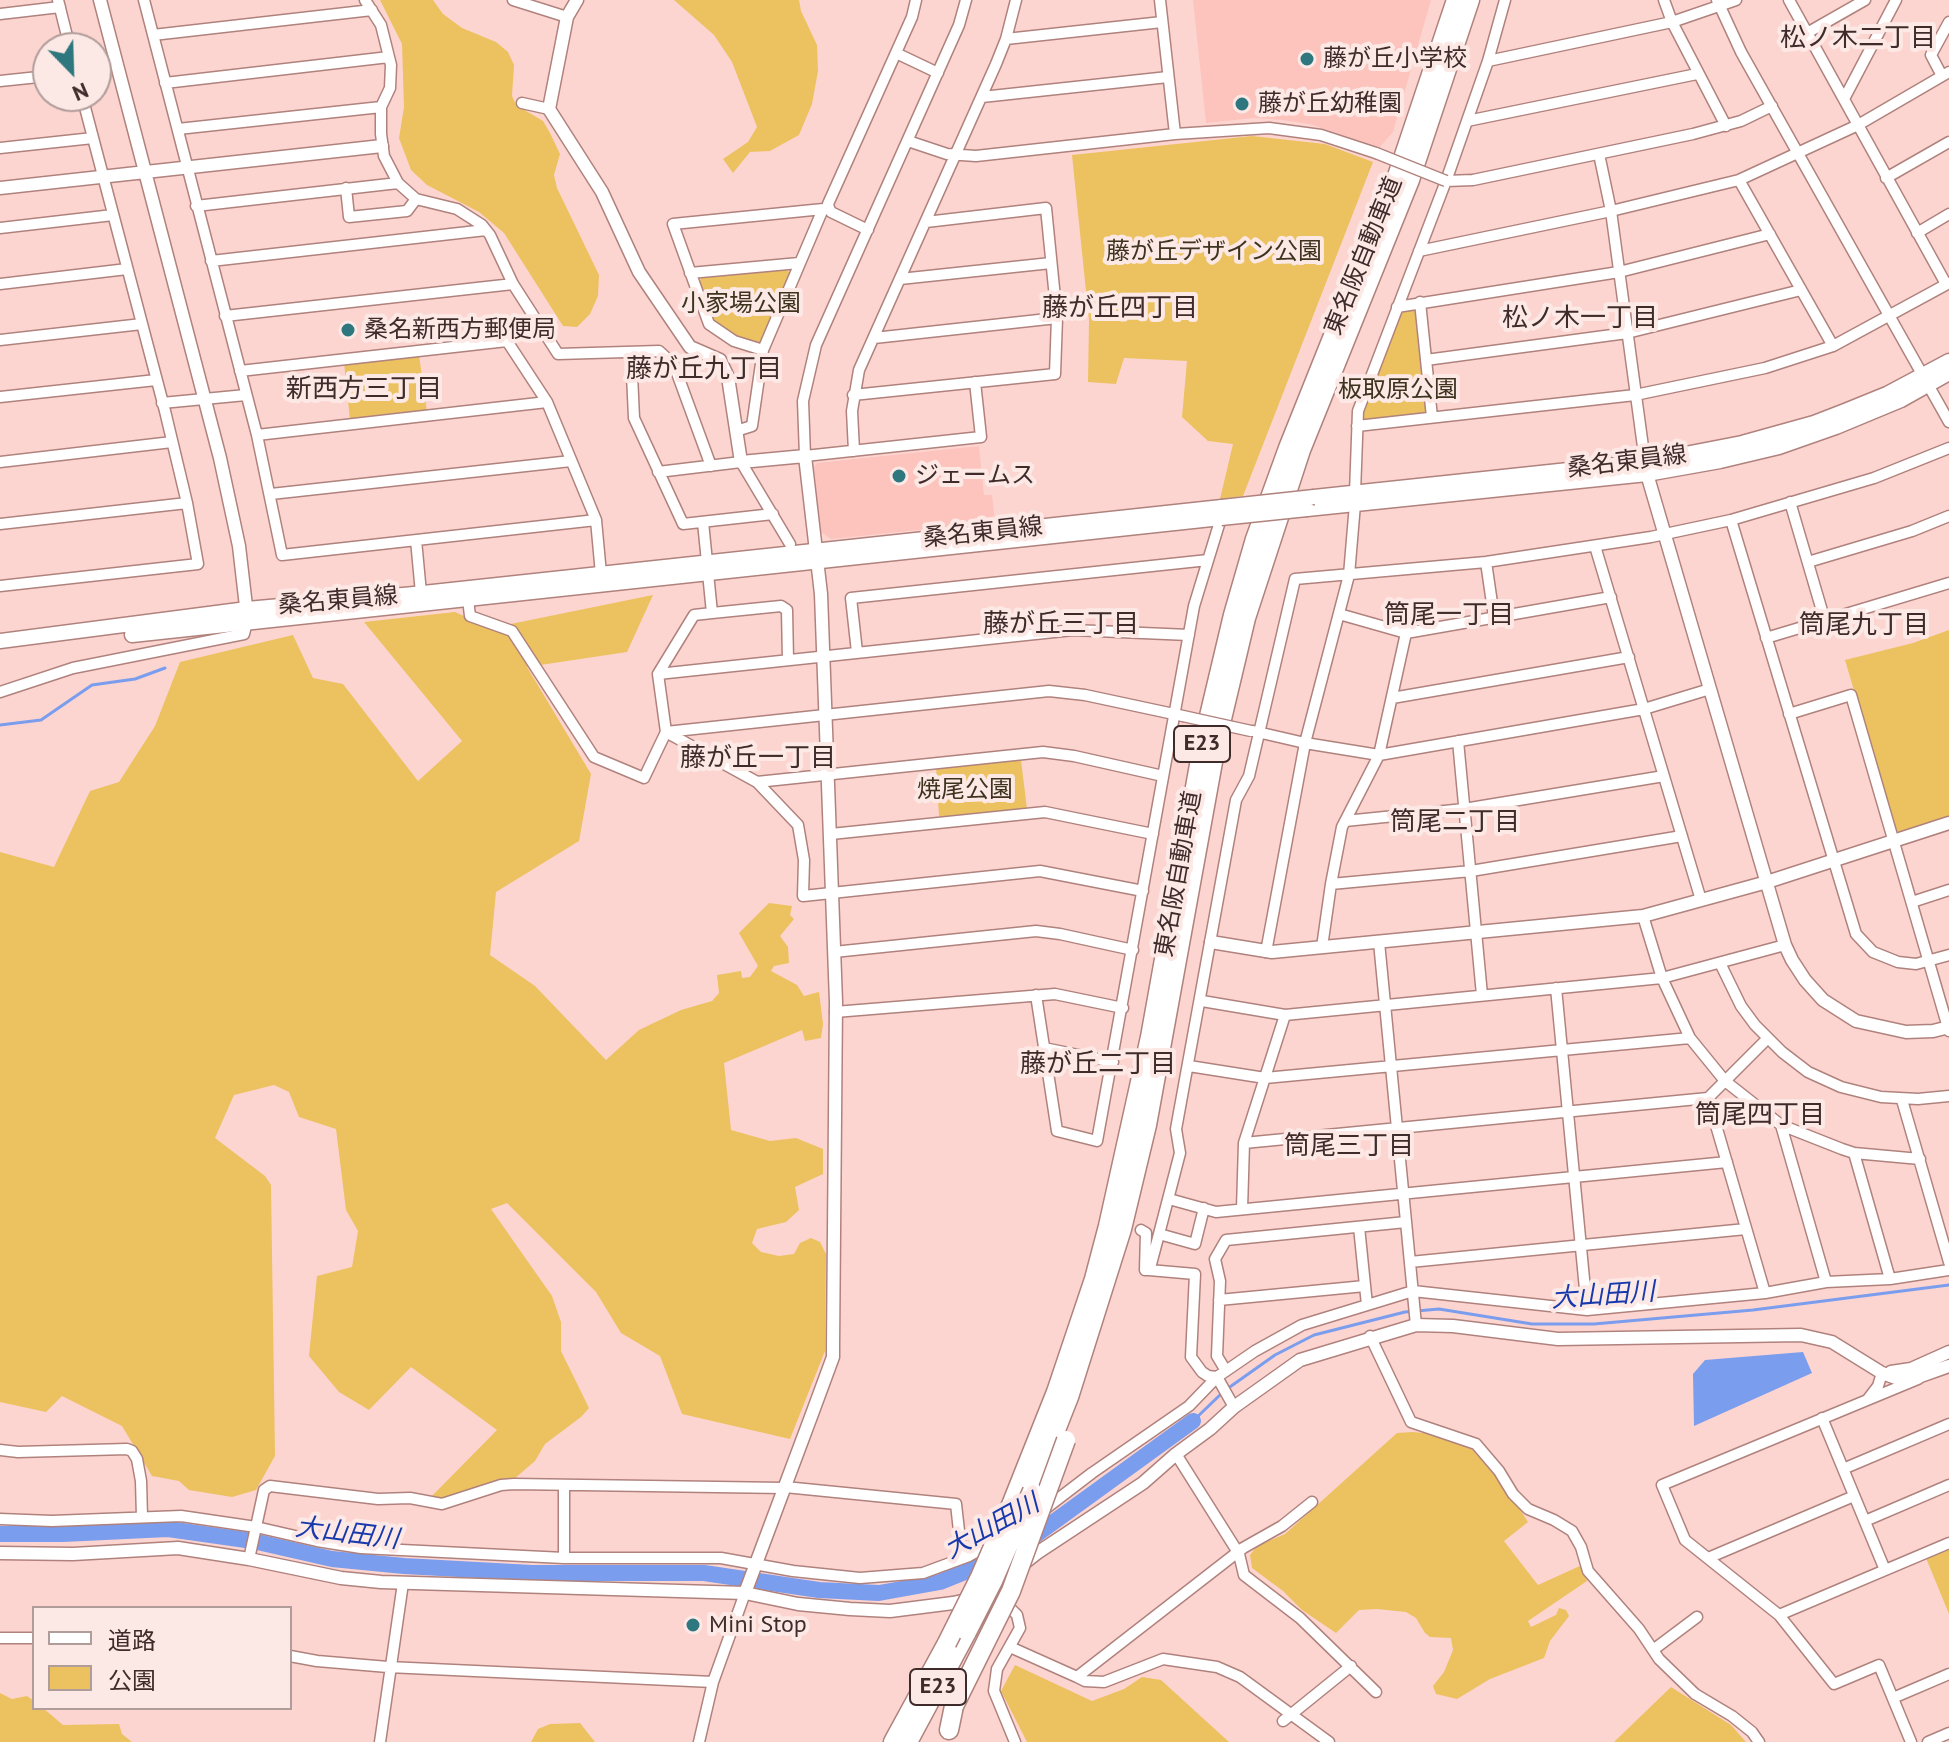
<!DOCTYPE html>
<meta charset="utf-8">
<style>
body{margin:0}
#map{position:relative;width:1949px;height:1742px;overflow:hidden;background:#fdd5d0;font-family:"PT Sans","Noto Sans JP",sans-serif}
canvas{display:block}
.legend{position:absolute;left:32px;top:1606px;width:260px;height:104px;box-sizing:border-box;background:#fce8e5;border:2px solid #b09d9a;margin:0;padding:10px 14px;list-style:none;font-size:24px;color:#3f2c2a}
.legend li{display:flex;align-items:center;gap:16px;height:40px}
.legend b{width:40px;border:2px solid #b09d9a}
.north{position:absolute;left:32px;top:32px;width:80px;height:80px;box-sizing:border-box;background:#fce8e5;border:2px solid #b09d9a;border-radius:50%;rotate:157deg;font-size:22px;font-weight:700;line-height:32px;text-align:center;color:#3f2c2a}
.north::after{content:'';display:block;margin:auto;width:28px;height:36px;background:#2e777f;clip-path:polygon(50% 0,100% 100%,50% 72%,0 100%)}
</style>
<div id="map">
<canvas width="1949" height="1742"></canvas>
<ul class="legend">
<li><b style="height:10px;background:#fff"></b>道路</li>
<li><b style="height:22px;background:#ecc160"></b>公園</li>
</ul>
<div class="north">N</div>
</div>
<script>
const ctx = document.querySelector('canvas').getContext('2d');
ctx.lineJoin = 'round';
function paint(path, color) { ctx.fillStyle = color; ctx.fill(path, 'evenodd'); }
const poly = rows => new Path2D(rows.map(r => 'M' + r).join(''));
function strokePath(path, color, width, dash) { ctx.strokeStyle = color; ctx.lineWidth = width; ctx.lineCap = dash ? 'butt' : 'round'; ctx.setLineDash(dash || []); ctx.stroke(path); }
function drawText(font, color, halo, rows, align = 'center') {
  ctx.font = font + ' "PT Sans","Noto Sans JP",sans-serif'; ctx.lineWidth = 8; ctx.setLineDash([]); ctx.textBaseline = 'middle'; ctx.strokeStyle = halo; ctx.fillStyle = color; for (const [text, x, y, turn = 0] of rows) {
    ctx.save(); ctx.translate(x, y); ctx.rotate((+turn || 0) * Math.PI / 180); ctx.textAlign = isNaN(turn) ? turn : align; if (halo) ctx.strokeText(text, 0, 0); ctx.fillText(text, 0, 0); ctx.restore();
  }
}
paint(poly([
 [1193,0,1431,0,1393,132,1380,147,1309,124,1282,120,1254,118,1206,123],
 [979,446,984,495,992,495,995,522,831,539,821,532,814,467,817,463]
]), '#fdc3bd');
paint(poly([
 [380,0,433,0,443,14,462,28,496,42,508,52,514,65,512,96,516,105,543,121,550,133,560,154,554,175,557,188,599,275,598,296,590,314,577,327,563,326,504,233,479,212,427,185,411,170,399,138,404,107,402,44],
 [674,0,799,0,801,11,817,45,818,71,812,104,799,135,770,151,750,152,733,173,723,159,748,142,757,127,732,62,714,35],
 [1252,136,1325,144,1373,162,1243,496,1220,499,1233,444,1208,441,1182,417,1187,361,1124,358,1116,384,1088,382,1089,320,1072,155],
 [786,269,790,273,763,343,758,344,736,337,713,322,697,283,703,277],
 [1413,308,1416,309,1428,410,1425,414,1363,421,1360,416,1399,311],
 [419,355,427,412,350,420,344,363],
 [653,595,627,652,527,667,591,774,579,841,496,892,490,955,535,986,606,1060,639,1030,681,1010,712,1001,719,993,717,975,741,971,742,978,750,977,758,966,739,933,769,903,792,906,790,915,794,919,780,936,788,947,789,963,774,966,771,971,797,985,804,996,819,992,823,1024,821,1038,805,1041,802,1030,724,1063,731,1130,770,1141,796,1138,823,1149,823,1174,795,1187,799,1210,786,1222,757,1229,752,1243,761,1252,779,1256,794,1254,800,1243,811,1238,820,1242,826,1254,825,1351,790,1439,682,1414,660,1356,621,1333,596,1292,507,1203,491,1209,552,1296,561,1322,561,1351,589,1408,581,1417,545,1444,535,1461,514,1479,441,1501,430,1498,497,1430,411,1367,369,1410,339,1392,309,1356,317,1276,352,1267,358,1231,346,1210,336,1129,299,1117,289,1092,274,1085,234,1095,215,1138,265,1176,271,1185,275,1456,256,1490,232,1497,189,1490,179,1481,152,1476,122,1426,62,1396,46,1412,0,1402,0,852,54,867,90,791,119,782,155,726,180,662,293,635,313,678,343,684,418,781,462,741,364,622,455,612,491,628],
 [1949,630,1949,816,1900,832,1895,830,1845,660,1913,643],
 [1019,758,1021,760,1027,809,942,818,939,816,936,767],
 [1413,1432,1433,1434,1468,1445,1502,1482,1528,1522,1504,1541,1538,1585,1582,1565,1587,1581,1528,1621,1531,1627,1556,1615,1559,1608,1566,1610,1569,1616,1550,1641,1544,1658,1490,1679,1457,1699,1436,1694,1433,1686,1444,1672,1453,1650,1451,1638,1430,1637,1425,1633,1416,1618,1406,1612,1377,1609,1359,1610,1336,1633,1302,1610,1283,1591,1252,1568,1250,1555,1257,1546,1285,1534,1397,1433],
 [1949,1548,1949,1614,1926,1558],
 [1015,1665,1092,1701,1124,1689,1142,1677,1161,1680,1229,1742,1027,1742,1001,1691],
 [1671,1687,1731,1725,1746,1742,1614,1742],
 [0,1693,12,1699,27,1696,34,1701,34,1708,43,1708,63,1725,119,1724,122,1734,132,1742,0,1742],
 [580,1723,595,1742,531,1742,538,1729,550,1724]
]), '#ecc160');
paint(poly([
 [1803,1352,1812,1373,1694,1426,1693,1374,1705,1360]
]), '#7b9dee');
strokePath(poly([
 [0,725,41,720,92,685,135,679,165,668],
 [1227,1389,1275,1355,1314,1335,1405,1312,1439,1309,1532,1324,1594,1324,1753,1310,1949,1285],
 [1193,1421,1221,1394]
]), '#7b9dee', 3);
strokePath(poly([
 [0,1534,63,1534,168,1529,253,1541,332,1559,404,1566,532,1573,704,1573,819,1590,879,1593,940,1582,992,1561],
 [1026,1542,1193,1421]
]), '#7b9dee', 16);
const minor = poly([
 [58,0,70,48],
 [144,0,257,435,282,555,596,520],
 [365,0,381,25,391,65,390,88,381,107,381,134,384,156,398,183,416,199,457,209,482,225,490,235,513,284,558,354,659,351,674,365,711,466],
 [513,0,567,17],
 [966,0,959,25,816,345,803,401,805,456,981,437,975,382],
 [1160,0,1175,134],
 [1664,0,1672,22,1726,126],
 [1717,0,1741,52,1949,422],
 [1789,0,1946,284],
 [0,14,60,7],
 [1807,33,1865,0],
 [153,35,372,10],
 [1006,39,1162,22],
 [896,53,938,73],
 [1488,61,1672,22,1736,0],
 [1942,76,1931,55,1949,22],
 [0,81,48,76],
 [165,83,389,57],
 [982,97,1168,77],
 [1844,99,1896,0],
 [522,103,549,109],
 [1467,121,1697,74],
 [178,129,381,107],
 [908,141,947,154,976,156,1175,134,1269,128,1321,135,1376,153],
 [0,148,93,138],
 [1599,154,1611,211,1646,469],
 [1886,178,1949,142],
 [1739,180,1833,346],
 [1446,181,1473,180,1693,134,1741,121,1772,106],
 [346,188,349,217,407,211,416,199],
 [196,206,398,183],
 [829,208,831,212,868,230],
 [0,228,113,215],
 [1917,233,1949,214],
 [1419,251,1611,211,1739,180,1858,125,1949,72],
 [211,261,486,230],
 [690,273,799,263],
 [900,279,1051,263],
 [0,284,127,269],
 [1420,302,1432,417],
 [1397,307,1619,272,1770,234],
 [225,316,513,284],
 [874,338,1057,318],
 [0,340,142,324],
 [763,350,734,341,709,324,673,224,823,209],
 [631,352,634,418,683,524,773,514],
 [1426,360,1627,333,1801,290],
 [240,371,507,341,547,402,596,520,601,574],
 [853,395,1055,374,1057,318,1046,208,926,222],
 [0,397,156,380],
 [162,403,246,395],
 [1357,426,1635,395,1765,368,1833,346,1949,283],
 [736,431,752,426,763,350,823,209,829,208,828,204,912,17,916,0],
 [257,435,547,402],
 [854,451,852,411,859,370,996,64,1006,39,1016,0],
 [0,462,172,442],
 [658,472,741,462,790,544],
 [1355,493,1358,411,1446,181,1488,61,1505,0],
 [271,494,571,461],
 [1790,502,1825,621],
 [1731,520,1856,934,1873,952,1898,962,1916,964,1949,955],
 [703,522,707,562],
 [0,524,187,503],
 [416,540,421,593],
 [1595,546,1701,900],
 [1486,562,1494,617],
 [1808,562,1912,531,1949,516],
 [708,573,712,613,694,615,658,674,666,732,757,782,798,825,804,860,803,896,1040,871,1143,891],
 [0,586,198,564,187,503,165,411,82,96],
 [468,599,470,616,512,631,594,757,644,778,666,732,1049,691,1085,695,1183,716],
 [712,613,781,606,787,610,788,660],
 [1339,614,1406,633,1611,597],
 [1766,638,1949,583],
 [857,652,851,598,1208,560],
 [658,674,1073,630,1189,635],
 [0,692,73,668,244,634,247,622],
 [1392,698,1629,657],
 [1789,714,1851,695,1949,1031],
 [1253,731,1305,743,1379,755,1644,709,1710,689],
 [1458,741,1482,995],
 [757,782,1043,752,1074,756,1163,776],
 [1345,821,1464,809,1664,776],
 [831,834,1045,812,1153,834],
 [1331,884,1471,871,1682,836],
 [1912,902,1949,890],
 [1643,916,1662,978,1690,1038,1725,1081,1781,1125,1842,1149,1854,1153,1920,1159],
 [1379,942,1416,1325],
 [1322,947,1331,884,1342,827,1379,755,1406,633],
 [834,952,1036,931,1060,934,1133,950],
 [1266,952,1305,743,1349,575,1355,504],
 [1720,963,1741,1006,1755,1025,1782,1052,1808,1072,1841,1087,1881,1097,1918,1099,1949,1096],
 [1556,988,1587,1310],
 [1036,995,1057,1131,1097,1141,1194,606,1221,518],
 [1202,1001,1285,1015,1662,978,1785,945],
 [835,1012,1055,994,1123,1008],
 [1044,1048,1113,1062],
 [1189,1066,1265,1078,1690,1038],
 [1902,1100,1949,1262],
 [1781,1125,1826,1282],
 [1244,1143,1708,1098],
 [1854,1153,1890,1279],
 [1169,1199,1216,1212,1727,1162],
 [1204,1208,1195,1244,1159,1234,1180,1153,1176,1129,1236,800,1249,776,1295,579,1486,562,1651,537,1731,520,1874,478,1949,448],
 [1242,1209,1244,1143,1285,1015],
 [1359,1227,1367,1305],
 [1141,1230,1146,1233,1145,1270,1149,1270],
 [1410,1262,1746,1229],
 [1150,1268,1159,1234],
 [1149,1270,1195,1274,1191,1357,1202,1372,1208,1376,1217,1377,1234,1407],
 [1765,1293,1708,1098,1767,1039],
 [1219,1300,1365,1286],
 [1370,1336,1411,1422,1476,1444,1499,1471,1513,1494,1528,1509,1554,1520,1572,1531,1581,1547,1588,1571,1639,1629,1659,1659,1695,1694,1732,1716,1752,1732,1759,1742],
 [1226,1371,1217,1356,1220,1281,1215,1259,1226,1240,1406,1222],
 [1868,1399,1878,1386,1882,1373],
 [1822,1418,1885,1570],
 [0,1450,18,1452,127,1449,132,1451,137,1459,141,1481,142,1517],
 [1176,1454,1239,1554,1244,1575,1300,1618,1376,1692],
 [1843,1469,1949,1424],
 [785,1487,956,1504,962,1558],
 [1041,1512,1092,1473,1189,1406,1217,1377,1255,1351,1302,1325,1413,1291,1587,1310,1765,1293,1826,1282,1890,1279,1949,1270],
 [0,1519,52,1521,181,1516,256,1527,317,1541,361,1548,564,1558,721,1558,793,1571,860,1578,923,1573,969,1556,994,1542],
 [1865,1521,1949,1485],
 [564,1558,564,1486],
 [1708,1558,1854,1496],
 [249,1559,264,1490,270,1486,378,1499,410,1498,442,1504,501,1485,514,1484,784,1488],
 [982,1595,1010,1608,1017,1615,1020,1628,997,1669,994,1691,1015,1742],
 [1779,1615,1949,1543],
 [0,1638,34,1638],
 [1010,1647,1077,1677,1243,1548,1282,1526,1312,1502],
 [1653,1650,1697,1617],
 [290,1656,317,1661,388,1667,713,1682],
 [1077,1677,1085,1681,1104,1682,1163,1659,1217,1667,1240,1677,1329,1742],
 [1893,1698,1949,1674],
 [1283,1721,1351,1666],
 [380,1742,403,1583],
 [699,1742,713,1682,745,1593],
 [1911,1742,1879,1665,1834,1684,1779,1615,1685,1540,1662,1485,1918,1379],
 [1928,1742,1949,1733]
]);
const tertiary = poly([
 [100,0,220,458,239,546,247,615],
 [577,0,567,17,549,109,602,192,639,272,690,347,720,360,728,377,741,462,805,456,821,594,836,1002,833,1346,833,1357,812,1414,745,1593],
 [0,188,382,146],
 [1647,474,1785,945,1792,960,1805,980,1823,1000,1856,1021,1906,1032,1933,1031,1949,1027],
 [1211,942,1272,952,1643,916,1767,882,1949,823],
 [1891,1372,1911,1369,1949,1352],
 [0,1553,73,1554,178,1548,249,1559,341,1578,381,1582,745,1593,798,1604,850,1609,890,1611,953,1603,971,1599],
 [991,1589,1037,1553,1143,1483,1176,1454,1210,1429,1234,1407,1300,1360,1416,1325,1453,1326,1558,1339,1801,1335,1832,1342,1882,1373,1896,1378,1915,1378,1949,1366]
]);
const secondary = poly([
 [1314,497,1644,462,1742,443,1814,423,1845,411,1887,394,1949,361],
 [1307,509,1647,474,1720,461,1779,447,1836,427,1901,400,1949,373],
 [132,635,1221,518],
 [0,641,247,609,414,594,1222,507]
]);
const motorway = poly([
 [1032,1491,1069,1397,1122,1229,1147,1125,1217,740,1246,618,1301,450,1410,180,1470,0],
 [1011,1505,1056,1392,1094,1279,1108,1226,1150,1037,1204,737,1233,615,1255,539,1288,448,1397,176,1456,0],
 [949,1730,954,1706],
 [893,1742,947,1643],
 [908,1742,967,1632]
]);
strokePath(minor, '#b0827d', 13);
strokePath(tertiary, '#b0827d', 15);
strokePath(secondary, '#b0827d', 17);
strokePath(motorway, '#b0827d', 21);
strokePath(minor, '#fff', 10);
strokePath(tertiary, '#fff', 12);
strokePath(secondary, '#fff', 14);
strokePath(motorway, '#fff', 18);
const minorBridge = poly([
 [1376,153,1446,181],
 [1183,716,1251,731]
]);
const secondaryBridge = poly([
 [1222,507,1314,497],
 [1221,518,1307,509]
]);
const motorwayBridge = poly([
 [967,1632,993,1581,1032,1491],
 [947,1643,980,1577,1011,1505],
 [954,1706,1011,1591,1066,1440]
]);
strokePath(minorBridge, '#b0827d', 13, []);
strokePath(secondaryBridge, '#b0827d', 17, []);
strokePath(motorwayBridge, '#b0827d', 21, []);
strokePath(minorBridge, '#fff', 10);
strokePath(secondaryBridge, '#fff', 14);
strokePath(motorwayBridge, '#fff', 18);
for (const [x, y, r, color] of [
 [1307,59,8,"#2e777f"],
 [1242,104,8,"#2e777f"],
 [348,330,8,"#2e777f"],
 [899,476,8,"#2e777f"],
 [693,1625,8,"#2e777f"]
]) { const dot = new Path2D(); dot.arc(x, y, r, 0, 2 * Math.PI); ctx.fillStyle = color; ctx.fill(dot); strokePath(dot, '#fce8e5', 3); }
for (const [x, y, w] of [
 [1202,744,56],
 [938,1687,56]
]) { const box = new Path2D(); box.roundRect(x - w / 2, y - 18, w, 36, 6); ctx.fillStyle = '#fce8e5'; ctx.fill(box); strokePath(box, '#3f2c2a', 2); }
drawText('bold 22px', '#3f2c2a', null, [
 ["E23",1202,744],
 ["E23",938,1687]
]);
drawText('24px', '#3f2c2a', '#fce8e5', [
 ["藤が丘小学校",1323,59],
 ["藤が丘幼稚園",1258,104],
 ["桑名新西方郵便局",364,330],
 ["ジェームス",915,476],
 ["Mini Stop",709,1625]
], 'left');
drawText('24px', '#3d331e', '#fce8e5', [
 ["藤が丘デザイン公園",1214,252],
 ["小家場公園",741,304],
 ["板取原公園",1398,390],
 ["焼尾公園",965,790]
]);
drawText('24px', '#3f2c2a', '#fce8e5', [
 ["東名阪自動車道",1364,256,-68],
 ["桑名東員線",1627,462,-7],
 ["桑名東員線",983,533,-6],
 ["桑名東員線",338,601,-5],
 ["東名阪自動車道",1179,874,-80]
]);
drawText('26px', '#3f2c2a', '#fce8e5', [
 ["松ノ木二丁目",1858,39],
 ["藤が丘四丁目",1120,309],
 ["松ノ木一丁目",1580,319],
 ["藤が丘九丁目",704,370],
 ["新西方三丁目",364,390],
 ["筒尾一丁目",1449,616],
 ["藤が丘三丁目",1061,625],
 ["筒尾九丁目",1864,626],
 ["藤が丘一丁目",758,759],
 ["筒尾二丁目",1455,823],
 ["藤が丘二丁目",1098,1065],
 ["筒尾四丁目",1760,1116],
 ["筒尾三丁目",1349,1147]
]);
drawText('italic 26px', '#1839ac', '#fce8e5', [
 ["大山田川",1603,1296,-4],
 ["大山田川",992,1527,-29],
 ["大山田川",347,1534,7]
]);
</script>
